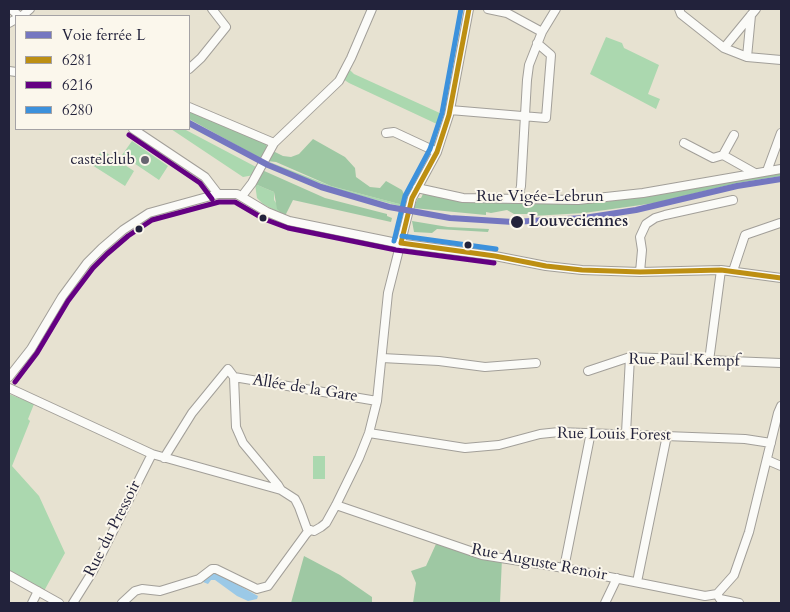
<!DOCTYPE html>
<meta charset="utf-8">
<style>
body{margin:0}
#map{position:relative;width:790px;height:612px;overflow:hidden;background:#e7e2d1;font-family:Cardo,serif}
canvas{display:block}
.frame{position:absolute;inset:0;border:10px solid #22223b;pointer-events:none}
.legend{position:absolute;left:15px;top:15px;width:175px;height:115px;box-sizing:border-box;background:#fbf7ec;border:1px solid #a4a2a5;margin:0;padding:6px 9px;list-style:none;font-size:15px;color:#22223b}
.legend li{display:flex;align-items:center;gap:10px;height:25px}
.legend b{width:25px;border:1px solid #a4a2a5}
</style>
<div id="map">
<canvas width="790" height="612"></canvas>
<div class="frame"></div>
<ul class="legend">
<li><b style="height:6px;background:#7577c0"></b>Voie ferrée L</li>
<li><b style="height:6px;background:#bd8f12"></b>6281</li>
<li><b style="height:6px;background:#640082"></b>6216</li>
<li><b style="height:6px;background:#3c91dc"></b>6280</li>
</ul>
</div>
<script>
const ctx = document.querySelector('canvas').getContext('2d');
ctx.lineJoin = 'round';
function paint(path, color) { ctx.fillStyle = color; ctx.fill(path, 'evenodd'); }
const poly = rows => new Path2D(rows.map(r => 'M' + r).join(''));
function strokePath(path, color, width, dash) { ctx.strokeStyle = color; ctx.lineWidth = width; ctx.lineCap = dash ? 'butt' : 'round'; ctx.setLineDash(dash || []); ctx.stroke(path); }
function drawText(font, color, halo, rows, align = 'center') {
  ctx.font = font + ' Cardo,serif'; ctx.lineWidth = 4; ctx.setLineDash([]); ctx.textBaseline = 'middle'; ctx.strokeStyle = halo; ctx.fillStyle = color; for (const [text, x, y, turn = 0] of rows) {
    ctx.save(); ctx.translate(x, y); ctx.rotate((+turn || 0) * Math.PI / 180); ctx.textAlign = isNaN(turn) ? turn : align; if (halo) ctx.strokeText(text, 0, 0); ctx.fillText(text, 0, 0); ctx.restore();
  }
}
paint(poly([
 [606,37,622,43,624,48,659,65,648,94,660,99,656,109,590,74],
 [349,69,354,74,442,114,439,125,349,83,343,79],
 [171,129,184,129,258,168,254,175,243,177],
 [132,141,168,166,159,180,122,155],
 [102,150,134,171,125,186,92,165],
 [267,161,331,186,403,205,407,208,339,190,286,171],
 [255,184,274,192,274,200,285,216,263,204,257,198],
 [9,394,34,404,28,419,30,421,12,466,39,496,65,553,44,591,9,570],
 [313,456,325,456,325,479,313,479]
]), '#abd8af');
paint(poly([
 [189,109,266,143,267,147,263,158,260,158,189,119],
 [313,139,345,157,355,168,356,177,370,187,380,188,386,181,402,190,405,196,407,208,403,205,331,186,276,162,267,161,273,151,283,156,291,157,299,154],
 [262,170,325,198,387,214,387,216,392,218,391,222,293,200,285,216,277,209,274,192,255,184],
 [781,171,781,176,737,183,655,203,584,213,532,216,531,214,514,214,507,210,491,213,486,212,486,215,413,208,418,198,421,198,423,194,461,200,491,202,541,204,595,203,649,196],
 [412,221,448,227,489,229,488,232,437,229,432,233,414,232],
 [436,544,502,558,500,603,413,603,416,583,411,571,426,566],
 [304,556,340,575,372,597,372,603,291,603]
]), '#9ec8a3');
paint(poly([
 [215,572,258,596,257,599,248,601,237,596,215,580,211,580,208,584,203,582,204,577,210,573]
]), '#9bc9e7');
const minor = poly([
 [11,9,19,16],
 [488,9,507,13,542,32],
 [679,9,681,14,724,48,747,57,781,60],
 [22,16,30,9],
 [9,23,16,19],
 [724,48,756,9],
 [747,57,751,15],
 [189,69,201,58,226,27,212,9],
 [9,71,16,72],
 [189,107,274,143],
 [450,110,546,118,551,55,537,43],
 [133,129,205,177,218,194],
 [386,133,394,132,437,152],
 [684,143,713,158,723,155,755,173],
 [723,155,734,135],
 [767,171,781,133],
 [417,188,463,198,578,200,643,193,781,169],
 [242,196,252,183,274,143,339,81,351,58,372,9],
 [518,199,521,186,527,80,529,65,542,32,556,9],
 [733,271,745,235,780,223],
 [640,272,642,250,640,237,646,224,655,218,665,215,733,200],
 [382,358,439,361,485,367,536,363],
 [709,361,721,270],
 [588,371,630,357,781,363],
 [9,377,31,349,62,297,87,263,102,248,123,230,149,213,218,194,237,194,267,212,289,221,397,243,495,256,546,266,582,270,640,272,721,270,781,278],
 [234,377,377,401],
 [9,388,152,454,281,490,295,499,299,507,307,529,314,531,321,527,326,523,336,505,359,458,369,433,377,401,388,293,412,198,437,152,449,115,469,9],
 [369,433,465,448,499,445,540,434,559,432,745,439,771,443],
 [626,433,630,357],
 [164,458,192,413,228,369,234,377,236,427,243,443,278,485,281,490],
 [767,460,781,466],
 [336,505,482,555,564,568,705,596,717,594],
 [564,568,591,432],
 [9,575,59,603],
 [637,582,667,435],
 [717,594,734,575,749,532,778,413,781,406],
 [717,594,720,599,739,603],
 [32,603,38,591],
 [73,603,93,571,152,454],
 [122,603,135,591,142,589,160,591,199,579,212,569,216,569,257,589,268,586,306,534,310,530],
 [605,603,617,578]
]);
strokePath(minor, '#a29f99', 10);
strokePath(minor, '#fbfbf8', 8);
strokePath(poly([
 [401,243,495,256,546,266,582,270,640,272,721,270,781,278],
 [401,243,412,198,437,152,449,115,469,9]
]), '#bd8f12', 5);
strokePath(poly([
 [129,135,200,183,212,199],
 [15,382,37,353,68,301,93,268,107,254,128,236,152,220,219,202,235,202,264,219,288,228,396,250,494,263]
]), '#640082', 5);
strokePath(poly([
 [402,236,496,249],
 [394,241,405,196,430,149,442,113,461,9]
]), '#3c91dc', 5);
strokePath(poly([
 [189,123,268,165,321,187,389,207,450,218,513,222,584,218,636,210,737,186,781,179]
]), '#7577c0', 6);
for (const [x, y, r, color] of [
 [145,160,5,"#676570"],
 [263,218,4.5,"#22223b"],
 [517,222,7,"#22223b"],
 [139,229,4.5,"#22223b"],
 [468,245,4.5,"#22223b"]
]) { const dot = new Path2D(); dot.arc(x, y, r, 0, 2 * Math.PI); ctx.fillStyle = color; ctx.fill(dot); strokePath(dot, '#fbf7ec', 2); }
drawText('16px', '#22223b', '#fbf7ec', [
 ["castelclub",135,160]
], 'right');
drawText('16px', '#22223b', '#fbf7ec', [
 ["Rue Vigée-Lebrun",540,197],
 ["Rue Paul Kempf",684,361,1],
 ["Allée de la Gare",305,389,9],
 ["Rue Louis Forest",614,435,1],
 ["Rue du Pressoir",113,529,-63],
 ["Rue Auguste Renoir",539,563,11]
]);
drawText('bold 16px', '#22223b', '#fbf7ec', [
 ["Louveciennes",529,222]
], 'left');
</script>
